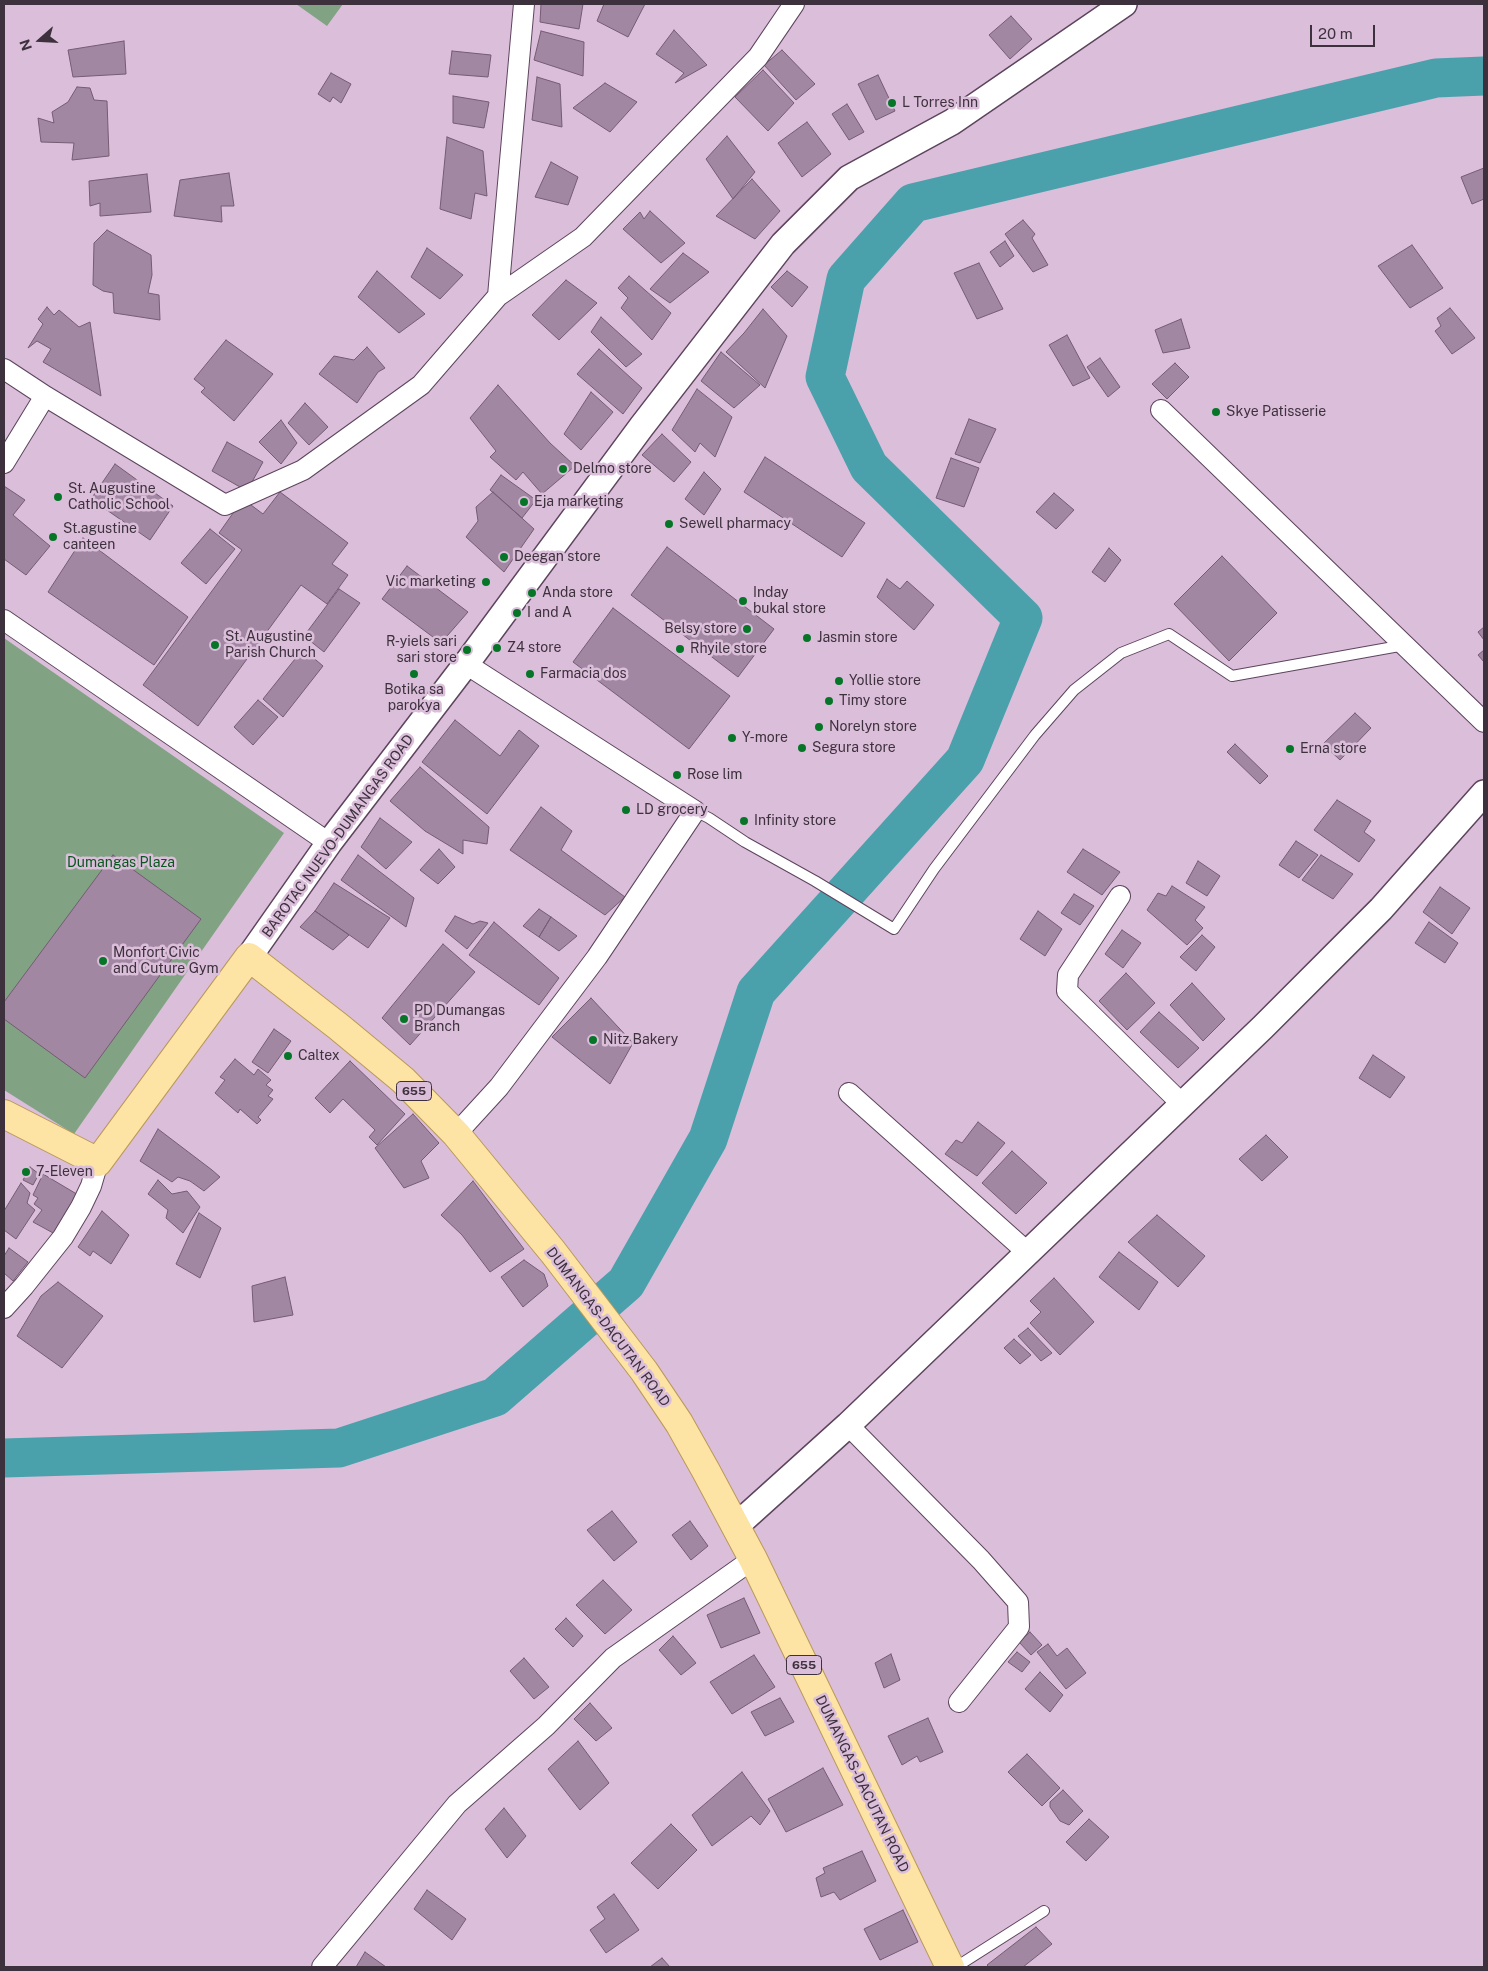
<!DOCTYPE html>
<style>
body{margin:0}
#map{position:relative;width:1488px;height:1971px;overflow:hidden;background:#dbbeda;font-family:"Public Sans",sans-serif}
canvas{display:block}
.frame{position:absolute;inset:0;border:5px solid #3d313d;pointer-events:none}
.north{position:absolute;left:15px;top:15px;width:50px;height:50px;-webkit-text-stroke:4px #dbbeda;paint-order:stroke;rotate:251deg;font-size:14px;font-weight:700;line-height:20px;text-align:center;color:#3d313d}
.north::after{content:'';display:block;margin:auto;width:18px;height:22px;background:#3d313d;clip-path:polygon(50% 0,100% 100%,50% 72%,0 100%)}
.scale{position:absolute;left:1310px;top:25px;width:65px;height:22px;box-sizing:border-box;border:2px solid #3d313d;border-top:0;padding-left:6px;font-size:15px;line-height:18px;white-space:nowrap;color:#3d313d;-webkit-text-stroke:4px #dbbeda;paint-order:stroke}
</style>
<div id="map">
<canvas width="1488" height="1971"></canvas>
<div class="frame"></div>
<div class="north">N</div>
<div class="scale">20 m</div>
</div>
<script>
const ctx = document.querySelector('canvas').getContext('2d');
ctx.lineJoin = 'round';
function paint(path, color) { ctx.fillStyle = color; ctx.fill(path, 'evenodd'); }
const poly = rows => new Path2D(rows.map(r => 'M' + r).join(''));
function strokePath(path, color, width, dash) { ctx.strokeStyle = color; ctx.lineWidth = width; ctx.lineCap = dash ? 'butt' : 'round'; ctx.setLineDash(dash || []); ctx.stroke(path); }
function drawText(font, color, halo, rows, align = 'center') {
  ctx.font = font + ' "Public Sans",sans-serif'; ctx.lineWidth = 5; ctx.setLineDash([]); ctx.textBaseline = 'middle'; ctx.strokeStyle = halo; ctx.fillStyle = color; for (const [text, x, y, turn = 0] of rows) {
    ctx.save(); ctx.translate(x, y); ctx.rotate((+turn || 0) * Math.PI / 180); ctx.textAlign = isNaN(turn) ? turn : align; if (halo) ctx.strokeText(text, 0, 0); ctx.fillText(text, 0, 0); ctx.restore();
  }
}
paint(poly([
 [296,4,343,4,327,26],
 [4,638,284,833,74,1134,4,1090]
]), '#81a384');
strokePath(poly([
 [4,1458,339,1448,495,1397,626,1283,708,1139,756,992,965,760,1023,618,869,467,825,377,846,279,913,203,1436,78,1484,76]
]), '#4aa1ac', 39);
const building = poly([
 [541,4,583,4,579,29,540,22,541,4],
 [604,4,645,4,628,37,597,21,604,4],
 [1011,16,1032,39,1010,59,989,35,1011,16],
 [674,30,707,65,675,83,684,73,656,54,674,30],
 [541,31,584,42,583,76,534,60,541,31],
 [124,41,126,74,73,77,68,50,124,41],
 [782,50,815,84,796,100,764,65,782,50],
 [452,51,491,55,488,77,449,74,452,51],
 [763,70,794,103,768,131,735,97,763,70],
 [331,73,351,84,341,103,333,97,330,102,318,94,331,73],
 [878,75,895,111,876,120,858,84,878,75],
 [537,77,560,84,562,127,532,120,537,77],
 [605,83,637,102,610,132,573,108,605,83],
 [77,87,90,88,94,100,107,101,109,156,72,160,74,143,41,142,38,118,54,123,52,112,68,102,77,87],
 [453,96,489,102,484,128,453,123,453,96],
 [847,104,864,132,849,140,832,114,847,104],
 [807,122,831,154,802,177,778,143,807,122],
 [727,136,755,172,733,199,706,159,727,136],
 [447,137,483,151,487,196,475,193,471,219,440,209,447,137],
 [551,162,578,177,568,205,535,197,551,162],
 [1484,168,1484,199,1472,204,1461,177,1484,168],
 [229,173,234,206,221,206,222,222,174,216,180,180,229,173],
 [147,174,151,212,100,216,100,203,90,206,89,181,147,174],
 [752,179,780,211,755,239,716,216,752,179],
 [650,211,685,243,661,263,623,229,640,212,644,219,650,211],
 [1023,220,1035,234,1032,238,1048,265,1033,272,1005,234,1023,220],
 [107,230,151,255,152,275,148,293,159,295,160,320,114,313,113,293,103,291,93,285,94,243,107,230],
 [1005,241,1014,256,1000,267,990,252,1005,241],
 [1412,245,1443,288,1410,308,1378,266,1412,245],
 [427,248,463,275,440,299,411,277,427,248],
 [683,253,709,272,670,303,650,289,683,253],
 [979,263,1003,309,977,319,954,273,979,263],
 [377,271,425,314,399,333,358,297,377,271],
 [787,271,808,287,792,307,771,287,787,271],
 [629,276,671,313,652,340,621,308,628,298,618,288,629,276],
 [566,280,597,303,559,340,532,315,566,280],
 [47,307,54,315,59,310,79,327,90,322,101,396,43,362,51,349,37,341,28,348,43,324,38,319,47,307],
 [1450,308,1475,338,1452,354,1435,331,1441,326,1437,318,1450,308],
 [763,309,787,336,765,388,726,352,744,333,763,309],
 [601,317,642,354,626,367,591,332,601,317],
 [1181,319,1190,348,1163,353,1155,330,1181,319],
 [1067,335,1090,378,1073,386,1049,345,1067,335],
 [226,340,273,374,234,421,201,392,205,388,194,379,226,340],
 [367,347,385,368,378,372,357,403,319,374,334,356,354,360,367,347],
 [599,349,642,388,623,414,577,374,599,349],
 [721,352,760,385,734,408,701,381,721,352],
 [1100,358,1120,387,1108,397,1087,367,1100,358],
 [1175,363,1189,377,1167,399,1152,384,1175,363],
 [498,385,550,443,575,466,542,494,523,472,516,480,490,457,496,451,470,418,498,385],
 [697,389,732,417,715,457,700,443,695,452,672,430,697,389],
 [591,392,613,412,581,450,564,434,591,392],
 [305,403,328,427,309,445,288,423,305,403],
 [969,419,996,429,980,463,955,454,969,419],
 [281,420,297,443,281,464,259,442,281,420],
 [662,434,691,462,674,482,642,455,662,434],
 [227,442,263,462,247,491,212,471,227,442],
 [765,457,865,523,842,557,744,492,765,457],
 [951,458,979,468,964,507,936,498,951,458],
 [115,464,173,506,150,540,91,499,115,464],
 [704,472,721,489,704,515,685,499,704,472],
 [501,475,536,500,522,518,490,490,501,475],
 [4,486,25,500,13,515,50,546,26,575,4,559,4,486],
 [280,492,348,543,332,564,348,575,327,604,301,585,198,726,143,685,242,550,219,533,243,499,263,514,280,492],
 [493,492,534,529,504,572,466,537,478,521,476,507,493,492],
 [1054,493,1074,510,1056,529,1036,512,1054,493],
 [210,529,235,549,206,584,181,563,210,529],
 [83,538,188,617,154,665,48,592,83,538],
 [667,547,774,629,738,677,631,595,667,547],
 [1109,548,1121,560,1105,582,1092,572,1109,548],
 [1222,556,1277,613,1229,661,1174,604,1222,556],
 [407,566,468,612,441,643,382,599,407,566],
 [887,579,900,589,907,581,934,605,914,630,877,597,887,579],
 [339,589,360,603,324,652,304,636,339,589],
 [613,608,730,696,689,749,573,662,613,608],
 [1484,627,1484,640,1478,632,1484,627],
 [303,649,323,666,283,717,263,699,303,649],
 [1484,650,1484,662,1478,655,1484,650],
 [258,700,278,717,253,745,234,727,258,700],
 [1355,713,1371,728,1340,760,1323,744,1355,713],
 [455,720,500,756,519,730,539,746,487,814,422,762,455,720],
 [1235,744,1268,776,1260,784,1227,752,1235,744],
 [420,767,489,827,487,844,463,840,463,854,425,831,390,801,420,767],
 [1337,800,1371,821,1364,832,1375,840,1359,862,1314,830,1337,800],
 [541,807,572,831,561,850,625,897,605,915,510,850,541,807],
 [380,818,412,842,386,869,361,847,380,818],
 [1296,841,1318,855,1299,878,1279,865,1296,841],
 [439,849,455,867,438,884,420,870,439,849],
 [1083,849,1120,872,1102,895,1067,872,1083,849],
 [113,855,201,919,85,1078,4,1019,4,1002,113,855],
 [358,855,414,898,406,927,341,880,358,855],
 [1321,855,1353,874,1333,899,1302,880,1321,855],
 [1198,861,1220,876,1207,896,1186,883,1198,861],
 [334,883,390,918,368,948,315,911,334,883],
 [1172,886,1205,907,1195,920,1203,928,1187,945,1147,910,1158,893,1166,896,1172,886],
 [1440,887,1470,908,1452,934,1423,912,1440,887],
 [1074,894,1094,906,1080,925,1061,913,1074,894],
 [539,909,551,917,539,937,523,926,539,909],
 [315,911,349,935,333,950,300,927,315,911],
 [1038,911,1062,929,1045,956,1020,939,1038,911],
 [455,916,473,924,480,921,488,923,467,949,445,931,455,916],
 [551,917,577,936,559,951,539,937,551,917],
 [494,922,559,978,539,1005,469,955,494,922],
 [1429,922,1458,943,1445,963,1415,943,1429,922],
 [1122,930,1141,943,1123,968,1105,954,1122,930],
 [1202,935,1215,947,1196,971,1180,957,1202,935],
 [443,944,475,972,410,1045,382,1018,443,944],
 [1126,973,1155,1003,1127,1030,1099,1001,1126,973],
 [1192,983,1225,1019,1203,1041,1170,1005,1192,983],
 [591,998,633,1043,610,1084,552,1037,591,998],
 [1159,1012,1199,1048,1178,1068,1140,1032,1159,1012],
 [274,1029,291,1041,268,1073,252,1062,274,1029],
 [1373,1055,1405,1077,1390,1098,1359,1078,1373,1055],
 [235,1059,254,1075,258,1069,271,1080,266,1085,273,1090,268,1096,273,1099,258,1117,261,1120,257,1124,240,1109,238,1113,215,1093,225,1080,220,1077,235,1059],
 [350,1061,405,1114,377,1145,369,1137,375,1130,343,1099,330,1113,315,1098,350,1061],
 [413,1114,439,1143,421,1161,429,1178,404,1188,375,1148,413,1114],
 [978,1122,1005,1143,977,1176,945,1154,956,1140,962,1143,978,1122],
 [158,1129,212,1170,220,1177,204,1191,190,1181,178,1177,172,1182,140,1161,158,1129],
 [1266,1135,1288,1157,1262,1181,1239,1159,1266,1135],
 [1012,1151,1047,1183,1016,1214,982,1183,1012,1151],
 [30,1167,39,1174,33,1185,23,1180,30,1167],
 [43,1174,80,1196,55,1234,33,1222,42,1210,34,1204,38,1198,33,1195,43,1174],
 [158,1180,172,1194,187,1191,200,1207,183,1233,166,1218,168,1210,148,1194,158,1180],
 [473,1181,524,1249,490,1272,462,1235,441,1215,473,1181],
 [21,1183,30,1193,27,1203,35,1210,16,1239,4,1230,4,1211,21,1183],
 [102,1211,129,1235,111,1264,93,1251,90,1256,78,1247,102,1211],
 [199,1213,221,1228,200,1278,176,1264,199,1213],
 [1157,1215,1205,1256,1178,1287,1128,1242,1157,1215],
 [9,1248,28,1262,13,1281,4,1273,4,1256,9,1248],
 [1119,1252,1158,1282,1139,1310,1099,1277,1119,1252],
 [524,1260,544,1274,548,1286,523,1307,501,1277,524,1260],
 [285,1277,293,1315,254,1322,252,1286,285,1277],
 [1054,1278,1094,1322,1060,1355,1030,1323,1041,1312,1030,1301,1054,1278],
 [58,1282,103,1316,62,1368,17,1336,41,1296,58,1282],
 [1028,1328,1052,1353,1041,1361,1018,1336,1028,1328],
 [1014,1339,1031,1355,1020,1364,1004,1348,1014,1339],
 [612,1511,637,1542,614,1561,587,1530,612,1511],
 [690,1521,708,1546,691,1560,672,1535,690,1521],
 [603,1580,632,1610,605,1634,576,1605,603,1580],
 [744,1598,760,1633,721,1648,707,1615,744,1598],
 [566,1618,583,1636,573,1647,555,1629,566,1618],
 [1030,1632,1042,1645,1031,1655,1019,1642,1030,1632],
 [673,1636,696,1663,681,1675,659,1650,673,1636],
 [1048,1644,1057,1656,1067,1648,1086,1673,1066,1689,1037,1652,1048,1644],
 [1017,1652,1030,1662,1022,1672,1008,1662,1017,1652],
 [891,1654,900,1680,884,1688,875,1663,891,1654],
 [754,1655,775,1687,732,1714,710,1682,754,1655],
 [524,1658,549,1687,534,1699,510,1671,524,1658],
 [1040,1672,1063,1695,1050,1712,1025,1689,1040,1672],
 [780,1698,794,1722,765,1736,751,1712,780,1698],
 [590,1703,612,1728,596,1741,574,1719,590,1703],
 [928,1718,943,1752,920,1762,917,1756,902,1765,888,1736,928,1718],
 [578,1741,609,1783,580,1810,548,1769,578,1741],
 [1027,1754,1060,1788,1042,1806,1008,1772,1027,1754],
 [823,1768,843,1805,786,1832,768,1799,823,1768],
 [742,1772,770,1811,760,1825,751,1816,712,1846,692,1815,742,1772],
 [1063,1790,1083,1811,1069,1825,1060,1821,1050,1807,1050,1802,1063,1790],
 [504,1808,526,1836,507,1858,485,1829,504,1808],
 [1089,1819,1109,1837,1086,1861,1066,1842,1089,1819],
 [671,1824,697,1850,658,1889,631,1863,671,1824],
 [862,1851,876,1881,840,1900,834,1892,821,1897,816,1878,825,1873,823,1868,862,1851],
 [427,1890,466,1919,452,1940,414,1909,427,1890],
 [614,1894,639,1930,606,1953,590,1930,605,1919,597,1907,614,1894],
 [903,1910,918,1942,880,1960,864,1929,903,1910],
 [1036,1927,1052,1944,1023,1967,989,1967,987,1965,1036,1927],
 [365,1952,386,1967,356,1967,365,1952],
 [662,1958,670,1967,650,1967,662,1958]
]);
paint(building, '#a287a2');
strokePath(building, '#755b74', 1);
const service = poly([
 [695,811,709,818,745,842,815,881,894,929,934,869,1035,735,1074,690,1121,653,1169,634,1232,676,1405,645],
 [956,1967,1044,1911]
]);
const minor = poly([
 [498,296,524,4],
 [4,369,45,396,225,505,303,470,421,385,498,296,583,237,758,57,794,4],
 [1161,410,1484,722],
 [4,463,45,396],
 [4,620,329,843],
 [1120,896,1068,975,1067,991,1182,1104],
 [849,1093,1027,1252],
 [456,1134,499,1087,597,957,695,811,466,664],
 [4,1308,24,1286,63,1237,81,1207,91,1186,98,1162],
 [848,1425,981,1560,1018,1602,1019,1627,959,1702],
 [322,1967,457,1804,546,1726,613,1658,753,1559]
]);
const tertiary = poly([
 [249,957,329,843,466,664,642,426,783,244,849,178,952,122,1124,4],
 [736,1526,848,1425,1263,1027,1381,909,1484,793]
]);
const primary = poly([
 [4,1114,98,1162,249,957,339,1027,403,1080,456,1134,553,1252,644,1371,679,1423,706,1471,753,1559,950,1967]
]);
strokePath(service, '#5d445d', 12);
strokePath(minor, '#5d445d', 22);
strokePath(tertiary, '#5d445d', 28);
strokePath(primary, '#b99959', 30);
strokePath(service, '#fff', 10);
strokePath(minor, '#fff', 20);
strokePath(tertiary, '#fff', 25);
strokePath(primary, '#fde3a4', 28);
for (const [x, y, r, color] of [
 [892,103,5,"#067528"],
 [1216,412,5,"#067528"],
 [563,469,5,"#067528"],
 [58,497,5,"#067528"],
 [524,502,5,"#067528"],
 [669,524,5,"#067528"],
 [53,537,5,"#067528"],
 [504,557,5,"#067528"],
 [486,582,5,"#067528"],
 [532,593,5,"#067528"],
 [743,601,5,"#067528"],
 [517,613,5,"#067528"],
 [747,629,5,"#067528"],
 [807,638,5,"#067528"],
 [215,645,5,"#067528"],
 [497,648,5,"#067528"],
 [680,649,5,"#067528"],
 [467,650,5,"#067528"],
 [414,674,5,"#067528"],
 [530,674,5,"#067528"],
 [839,681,5,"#067528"],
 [829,701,5,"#067528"],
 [819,727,5,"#067528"],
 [732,738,5,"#067528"],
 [802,748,5,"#067528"],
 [1290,749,5,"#067528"],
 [677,775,5,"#067528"],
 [626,810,5,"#067528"],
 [744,821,5,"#067528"],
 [103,961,5,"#067528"],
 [404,1019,5,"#067528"],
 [593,1040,5,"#067528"],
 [288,1056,5,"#067528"],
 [26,1172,5,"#067528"]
]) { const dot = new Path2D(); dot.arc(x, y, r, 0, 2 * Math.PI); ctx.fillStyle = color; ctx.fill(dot); strokePath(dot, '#dbbeda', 2); }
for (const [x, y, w] of [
 [414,1091,35],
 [804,1665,35]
]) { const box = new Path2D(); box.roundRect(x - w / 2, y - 9.5, w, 19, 4); ctx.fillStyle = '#dbbeda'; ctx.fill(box); strokePath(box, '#3d313d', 1); }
drawText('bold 12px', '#3d313d', null, [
 ["655",414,1091],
 ["655",804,1665]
]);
drawText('14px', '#3d313d', '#dbbeda', [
 ["L Torres Inn",902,103],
 ["Skye Patisserie",1226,412],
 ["Delmo store",573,469],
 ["St. Augustine",68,489],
 ["Catholic School",68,505],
 ["Eja marketing",534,502],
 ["Sewell pharmacy",679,524],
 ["St.agustine",63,529],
 ["canteen",63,545],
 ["Deegan store",514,557],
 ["Vic marketing",476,582,"right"],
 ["Anda store",542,593],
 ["Inday",753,593],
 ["bukal store",753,609],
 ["I and A",527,613],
 ["Belsy store",737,629,"right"],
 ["St. Augustine",225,637],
 ["Parish Church",225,653],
 ["Jasmin store",817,638],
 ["R-yiels sari",457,642,"right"],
 ["sari store",457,658,"right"],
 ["Z4 store",507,648],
 ["Rhyile store",690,649],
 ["Farmacia dos",540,674],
 ["Yollie store",849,681],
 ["Botika sa",414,690,"center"],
 ["parokya",414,706,"center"],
 ["Timy store",839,701],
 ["Norelyn store",829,727],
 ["Y-more",742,738],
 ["Segura store",812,748],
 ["Erna store",1300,749],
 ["Rose lim",687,775],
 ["LD grocery",636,810],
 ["Infinity store",754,821],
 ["Monfort Civic",113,953],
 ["and Cuture Gym",113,969],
 ["PD Dumangas",414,1011],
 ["Branch",414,1027],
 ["Nitz Bakery",603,1040],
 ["Caltex",298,1056],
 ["7-Eleven",36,1172]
], 'left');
drawText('14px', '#3d313d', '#dbbeda', [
 ["BAROTAC NUEVO-DUMANGAS ROAD",338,836,-54],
 ["DUMANGAS-DACUTAN ROAD",608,1327,53],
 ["DUMANGAS-DACUTAN ROAD",862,1784,64]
]);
drawText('14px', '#07571d', '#dbbeda', [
 ["Dumangas Plaza",121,863]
]);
</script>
